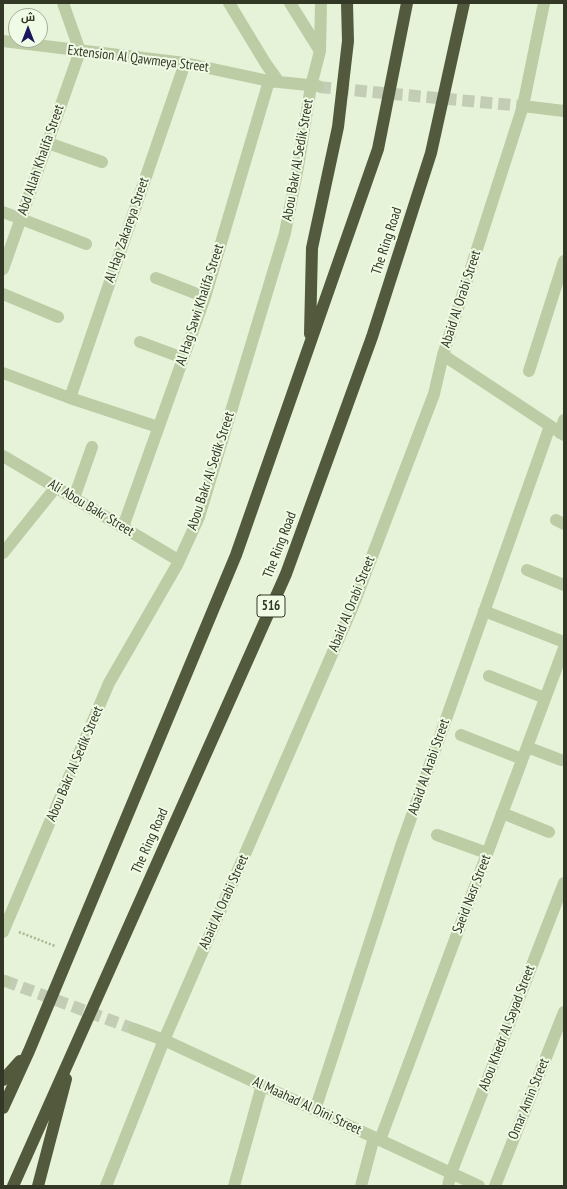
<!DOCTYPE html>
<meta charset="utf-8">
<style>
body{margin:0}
#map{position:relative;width:567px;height:1189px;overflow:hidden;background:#e7f3d9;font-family:"PT Sans Narrow",Cairo,sans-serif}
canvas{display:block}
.frame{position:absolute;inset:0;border:4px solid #333726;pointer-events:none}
.north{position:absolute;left:8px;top:8px;width:40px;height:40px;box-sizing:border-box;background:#f0fbe5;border:1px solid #a4ad99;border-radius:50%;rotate:0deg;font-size:11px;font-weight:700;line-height:16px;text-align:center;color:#333726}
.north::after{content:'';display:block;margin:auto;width:14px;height:18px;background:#19185c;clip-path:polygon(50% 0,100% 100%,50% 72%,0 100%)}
</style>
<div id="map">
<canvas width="567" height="1189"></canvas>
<div class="frame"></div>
<div class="north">ش</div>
</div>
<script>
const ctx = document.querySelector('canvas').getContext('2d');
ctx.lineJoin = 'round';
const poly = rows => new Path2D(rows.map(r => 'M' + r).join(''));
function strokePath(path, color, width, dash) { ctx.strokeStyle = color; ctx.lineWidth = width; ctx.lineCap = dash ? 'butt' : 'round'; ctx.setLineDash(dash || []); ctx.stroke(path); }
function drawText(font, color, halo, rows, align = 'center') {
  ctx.font = font + ' "PT Sans Narrow",sans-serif'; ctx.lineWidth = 4; ctx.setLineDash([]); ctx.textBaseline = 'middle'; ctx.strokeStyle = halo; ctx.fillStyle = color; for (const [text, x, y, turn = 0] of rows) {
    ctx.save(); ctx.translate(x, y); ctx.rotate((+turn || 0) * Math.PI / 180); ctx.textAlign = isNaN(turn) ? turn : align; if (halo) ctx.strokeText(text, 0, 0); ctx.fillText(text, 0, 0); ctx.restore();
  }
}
strokePath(poly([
 [319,87,523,106],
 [5,981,134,1029]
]), '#c3cdb5', 12, [12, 6]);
strokePath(poly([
 [19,932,55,946]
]), '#a8b88e', 2.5, [2, 2]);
strokePath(poly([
 [229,3,266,64,279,82],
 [290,3,320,51],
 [3,41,185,63,269,81,318,86],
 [523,106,564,111],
 [48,143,102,162],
 [3,212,86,244],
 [3,269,80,51,63,3],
 [156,278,205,297],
 [3,294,58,317],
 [140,342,183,358],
 [443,355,564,435],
 [529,371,564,261],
 [3,373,70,398,158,427],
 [70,398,185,63],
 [560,433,564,420],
 [3,456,178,560],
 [74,498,92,447],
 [556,520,564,524],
 [123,527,205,297,269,81],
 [3,553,56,487],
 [527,570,564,585],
 [484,611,564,642],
 [489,676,545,698],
 [461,735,522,759],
 [527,747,561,760],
 [502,813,549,832],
 [437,835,487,853],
 [3,932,109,683,177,565,199,517,285,233,298,167,311,86,320,51,321,3],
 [3,981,5,981],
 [134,1029,164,1040,479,1186],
 [315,1110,401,846,550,426],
 [380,1140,564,648],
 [106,1186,164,1040,353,606,434,394,443,355,523,106,544,3],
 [234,1186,262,1085],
 [361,1186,374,1137],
 [448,1186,451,1173,564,883],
 [495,1186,564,1012]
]), '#bccca4', 12);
strokePath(poly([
 [310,334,312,248,338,127,348,41,347,3],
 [3,1080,20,1061],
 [3,1108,29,1051,236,555,378,149,407,3],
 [13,1186,286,574,372,337,431,153,464,3],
 [38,1186,66,1079]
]), '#52593c', 12);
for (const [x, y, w] of [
 [271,606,28]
]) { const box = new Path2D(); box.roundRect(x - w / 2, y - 11, w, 22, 3); ctx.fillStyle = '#f0fbe5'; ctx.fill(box); strokePath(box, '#333726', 1); }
drawText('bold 13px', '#333726', null, [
 ["516",271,606]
]);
drawText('14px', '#333726', '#f0fbe5', [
 ["Extension Al Qawmeya Street",138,59,7],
 ["Abd Allah Khalifa Street",41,160,-71],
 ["Abou Bakr Al Sedik Street",298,160,-80],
 ["Al Hag Zakareya Street",127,230,-71],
 ["The Ring Road",387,241,-72],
 ["Abaid Al Orabi Street",461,299,-72],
 ["Al Hag Sawi Khalifa Street",200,305,-72],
 ["Abou Bakr Al Sedik Street",211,471,-72],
 ["Ali Abou Bakr Street",91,508,31],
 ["The Ring Road",280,545,-69],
 ["Abaid Al Orabi Street",352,604,-68],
 ["Abou Bakr Al Sedik Street",75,764,-67],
 ["Abaid Al Arabi Street",429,767,-71],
 ["The Ring Road",150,841,-66],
 ["Saeid Nasr Street",472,894,-69],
 ["Abaid Al Orabi Street",224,902,-66],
 ["Abou Khedr Al Sayad Street",507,1028,-69],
 ["Omar Amin Street",529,1099,-68],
 ["Al Maahad Al Dini Street",307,1106,25]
]);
</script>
